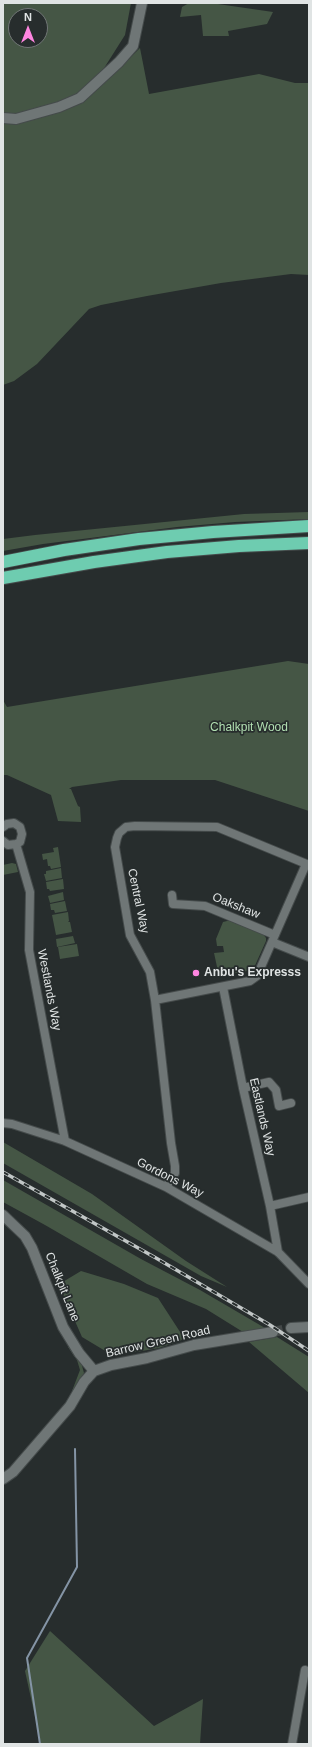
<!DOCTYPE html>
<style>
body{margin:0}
#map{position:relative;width:312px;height:1747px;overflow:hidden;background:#272d2d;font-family:Helvetica,sans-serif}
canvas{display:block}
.frame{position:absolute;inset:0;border:4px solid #e0e4e4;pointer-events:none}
.north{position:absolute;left:8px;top:8px;width:40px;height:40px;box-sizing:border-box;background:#272d2d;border:1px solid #717676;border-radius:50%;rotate:0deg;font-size:11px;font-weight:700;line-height:16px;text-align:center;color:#e0e4e4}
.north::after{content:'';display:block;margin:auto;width:14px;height:18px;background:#fe85e0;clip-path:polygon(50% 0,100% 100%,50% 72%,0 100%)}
</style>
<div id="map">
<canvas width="312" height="1747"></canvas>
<div class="frame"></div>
<div class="north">N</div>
</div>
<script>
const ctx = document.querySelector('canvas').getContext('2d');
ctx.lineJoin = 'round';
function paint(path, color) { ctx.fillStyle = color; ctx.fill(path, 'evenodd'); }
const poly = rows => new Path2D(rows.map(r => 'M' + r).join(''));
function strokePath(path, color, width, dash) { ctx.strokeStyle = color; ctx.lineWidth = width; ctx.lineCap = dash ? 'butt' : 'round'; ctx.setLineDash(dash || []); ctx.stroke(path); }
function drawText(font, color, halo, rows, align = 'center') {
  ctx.font = font + ' Helvetica,sans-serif'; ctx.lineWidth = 3.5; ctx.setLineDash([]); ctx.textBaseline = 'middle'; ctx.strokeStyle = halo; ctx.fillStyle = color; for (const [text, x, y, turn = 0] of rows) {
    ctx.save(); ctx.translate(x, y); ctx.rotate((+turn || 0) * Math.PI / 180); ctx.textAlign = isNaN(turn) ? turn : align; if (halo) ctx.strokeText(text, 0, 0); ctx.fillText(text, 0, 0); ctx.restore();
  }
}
paint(poly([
 [3,3,131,3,125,35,101,73,81,92,56,104,16,114,3,113],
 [16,16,40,16,40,40,16,40],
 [189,3,211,3,273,12,267,24,228,31,229,36,203,36,201,15,180,17,182,7],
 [140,48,149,94,259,74,295,83,309,83,309,275,291,274,221,283,147,296,101,305,89,309,37,364,14,381,3,385,3,122,59,111,85,101],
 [309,512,309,519,235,522,177,527,43,544,3,551,3,539,35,535,244,514],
 [288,661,309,664,309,811,215,780,121,780,72,787,69,789,71,789,78,806,80,807,81,822,58,821,51,795,7,775,3,775,3,700,7,707],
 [58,847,61,867,51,869,50,866,48,866,47,859,43,860,42,854,54,852,53,848],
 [12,863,16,864,18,872,3,875,3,865],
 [61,868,62,878,46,881,44,874,46,874,46,871],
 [63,879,64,889,50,891,49,889,47,889,46,882],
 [63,892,64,900,50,903,48,896],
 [65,901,67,911,55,913,54,910,51,910,50,904],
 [68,912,69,921,68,922,70,922,72,932,56,935,52,915],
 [227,921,230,921,263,934,266,938,266,941,253,970,219,976,214,953,224,952,223,946,217,946,216,939,223,922],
 [73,936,75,943,57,947,56,939],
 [77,944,79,956,60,959,58,947],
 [3,1142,92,1194,186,1261,227,1287,201,1276,3,1163],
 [3,1180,141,1259,200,1290,265,1328,243,1332,206,1309,147,1284,45,1225,3,1202],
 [81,1271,124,1284,158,1298,184,1338,180,1341,159,1348,136,1352,107,1352,82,1337,63,1294,61,1283],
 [277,1337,309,1357,309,1393,249,1342],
 [70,1346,81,1362,84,1373,73,1393,72,1391,80,1370,77,1360,68,1347],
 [50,1631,154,1726,203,1699,200,1744,41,1744,25,1671]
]), '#455645');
strokePath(poly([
 [40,1744,27,1658,77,1567,75,1449]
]), '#8494a5', 2);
strokePath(poly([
 [273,1332,291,1328]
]), '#434848', 10, [10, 5]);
const street = poly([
 [3,827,7,824,14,823,20,827,22,834,20,842,16,844,8,845,3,841],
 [16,844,30,892,29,950,65,1141],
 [172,895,173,904,205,906,275,935],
 [272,942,309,957],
 [223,987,243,1088,270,1206,278,1252],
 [155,1000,250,981,257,976,306,864],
 [243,1088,269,1082,276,1090,279,1106,291,1103],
 [3,1123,12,1124,65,1141,166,1187,278,1252,309,1284],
 [166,1187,175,1173,175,1166,171,1143,155,1000,150,972,130,935,115,847,117,838,119,833,126,827,135,826,217,827,309,865],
 [270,1206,309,1197],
 [292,1744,305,1670]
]);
const secondary = poly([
 [3,118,16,119,59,107,80,98,119,62,133,46,142,3],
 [3,1215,25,1236,32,1248,63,1327,79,1353,94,1371],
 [291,1328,309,1327],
 [3,1479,13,1472,70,1406,84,1382,94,1371,111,1365,147,1358,194,1345,273,1332]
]);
const highway = poly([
 [3,562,64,550,139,539,213,532,309,526],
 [3,578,94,562,167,552,239,546,309,543]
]);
strokePath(street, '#454b4b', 10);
strokePath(secondary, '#454b4b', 12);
strokePath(highway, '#454b4b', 14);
strokePath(street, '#6f7676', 8);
strokePath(secondary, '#6f7676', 10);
strokePath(highway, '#6eccb0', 12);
const rail = poly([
 [3,1172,156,1258,270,1325,309,1351]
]);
strokePath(rail, '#c1c6c6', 3.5);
strokePath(rail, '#272d2d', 2, [6]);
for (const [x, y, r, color] of [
 [196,973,4,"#fe85e0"]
]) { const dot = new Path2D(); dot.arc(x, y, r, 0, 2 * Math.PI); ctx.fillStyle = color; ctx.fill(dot); strokePath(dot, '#272d2d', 1.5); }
drawText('12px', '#b2dfb2', '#272d2d', [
 ["Chalkpit Wood",249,728]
]);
drawText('12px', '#e0e4e4', '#272d2d', [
 ["Central Way",138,901,78],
 ["Oakshaw",236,906,22],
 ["Westlands Way",49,990,79],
 ["Eastlands Way",262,1117,77],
 ["Gordons Way",170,1178,27],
 ["Chalkpit Lane",62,1287,68],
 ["Barrow Green Road",158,1342,-13]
]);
drawText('bold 12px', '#e0e4e4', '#272d2d', [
 ["Anbu's Expresss",204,973]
], 'left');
</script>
